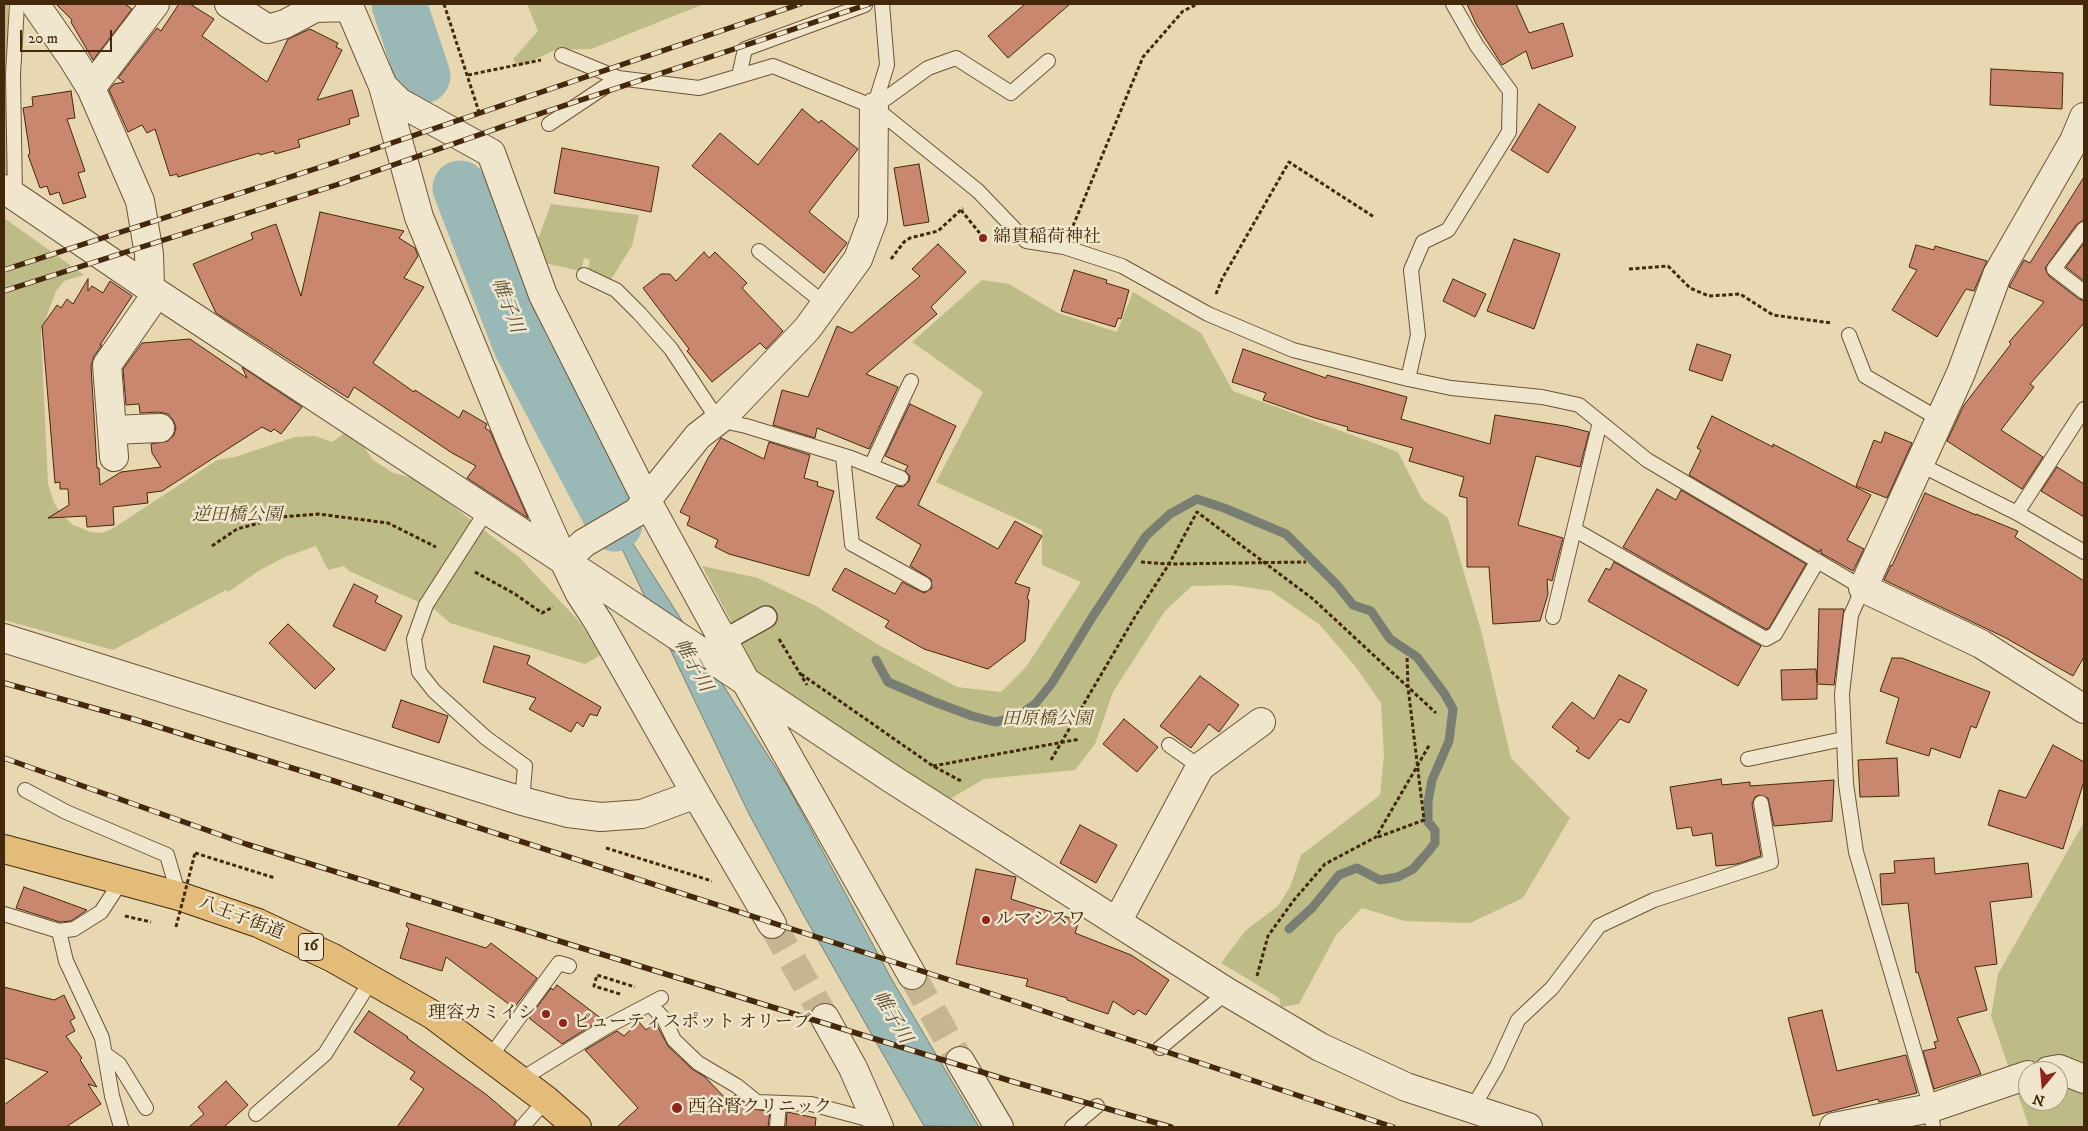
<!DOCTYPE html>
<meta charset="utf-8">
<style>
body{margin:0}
#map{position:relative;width:2088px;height:1131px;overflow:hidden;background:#e7d8b2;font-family:"IM FELL DW Pica",serif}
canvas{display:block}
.frame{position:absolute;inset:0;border:5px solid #44280b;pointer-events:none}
.north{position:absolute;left:2018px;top:1061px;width:50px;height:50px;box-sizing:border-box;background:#efe6cd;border:1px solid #ab9a7f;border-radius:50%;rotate:197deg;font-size:14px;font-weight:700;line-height:20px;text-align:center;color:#44280b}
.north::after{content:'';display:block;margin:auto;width:18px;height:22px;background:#8f2418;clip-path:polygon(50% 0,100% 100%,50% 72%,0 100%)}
.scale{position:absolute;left:20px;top:30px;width:92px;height:22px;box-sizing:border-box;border:2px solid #44280b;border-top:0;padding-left:6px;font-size:15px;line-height:18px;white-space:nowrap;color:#44280b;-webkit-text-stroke:4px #efe6cd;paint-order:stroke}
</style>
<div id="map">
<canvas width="2088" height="1131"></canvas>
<div class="frame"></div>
<div class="north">N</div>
<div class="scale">20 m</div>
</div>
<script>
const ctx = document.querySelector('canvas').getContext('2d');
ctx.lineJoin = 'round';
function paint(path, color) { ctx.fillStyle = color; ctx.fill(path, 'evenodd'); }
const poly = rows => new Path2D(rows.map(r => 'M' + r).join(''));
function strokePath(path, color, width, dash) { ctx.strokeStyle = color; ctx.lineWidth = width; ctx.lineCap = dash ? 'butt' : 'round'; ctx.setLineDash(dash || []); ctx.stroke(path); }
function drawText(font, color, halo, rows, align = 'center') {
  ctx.font = font + ' "IM FELL DW Pica","Noto Serif JP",serif'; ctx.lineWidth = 5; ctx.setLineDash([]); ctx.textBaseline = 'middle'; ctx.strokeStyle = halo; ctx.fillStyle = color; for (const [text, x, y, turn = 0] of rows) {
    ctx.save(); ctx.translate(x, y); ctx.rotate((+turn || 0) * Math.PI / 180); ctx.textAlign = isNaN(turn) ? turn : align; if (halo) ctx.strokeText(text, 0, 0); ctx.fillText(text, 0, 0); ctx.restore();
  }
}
paint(poly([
 [4,4,8,4,8,186,4,183],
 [527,4,704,4,591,49,555,50,519,67,513,59,538,31],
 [551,204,639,215,632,246,610,281,588,269,590,260,584,258,581,271,539,262,538,239],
 [4,218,84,275,64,281,56,291,41,331,48,484,54,503,64,517,73,525,91,532,101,533,112,529,217,460,235,457,295,437,315,436,332,442,347,431,364,447,373,460,393,473,418,479,520,558,575,617,603,654,585,664,450,623,434,609,349,571,344,566,328,570,316,546,285,557,260,570,228,592,226,590,113,650,4,620],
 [982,280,1009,284,1058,313,1117,332,1133,292,1201,333,1233,391,1398,452,1422,499,1448,518,1482,634,1511,758,1570,818,1523,898,1470,923,1405,921,1362,908,1336,935,1299,1004,1281,1007,1279,998,1221,963,1246,930,1278,906,1290,887,1301,855,1380,795,1384,755,1381,703,1355,666,1320,625,1271,591,1232,585,1192,586,1165,611,1113,692,1095,744,1075,770,984,779,948,800,759,675,702,566,758,578,816,606,877,644,957,687,1001,692,1026,667,1081,582,1042,565,1042,530,936,482,983,392,912,342],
 [2084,822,2084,1127,2029,1127,1991,1016,1998,974],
 [2028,1071,2058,1071,2058,1101,2028,1101]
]), '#bdbc87');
const water = poly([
 [579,459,788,787,892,980,979,1127,924,1126,802,912,749,814,579,459]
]);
paint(water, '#9ab8b6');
strokePath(water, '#787e72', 1);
strokePath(poly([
 [876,660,888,682,932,701,972,716,995,722,1017,717,1036,703,1052,683,1093,616,1146,536,1170,514,1197,499,1224,508,1286,534,1337,585,1353,605,1371,611,1390,639,1417,657,1444,693,1453,709,1449,741,1432,780,1428,802,1428,822,1435,830,1435,843,1428,852,1413,869,1398,877,1380,880,1357,868,1339,875,1312,908,1289,929]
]), '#787e72', 9);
strokePath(poly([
 [399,4,423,76],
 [460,188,520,344,615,524]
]), '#9ab8b6', 55);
const building = poly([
 [56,4,125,4,132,9,93,60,71,22,72,20,56,4],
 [179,4,190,4,214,19,202,36,267,82,288,39,310,29,338,43,336,47,342,50,317,100,352,90,359,116,349,119,350,124,298,140,300,147,275,154,274,151,260,155,259,153,178,177,177,174,170,176,155,129,147,133,142,125,128,132,109,90,114,84,124,82,118,78,157,28,161,31,179,4],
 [1025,4,1070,4,1008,58,988,36,1025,4],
 [1467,4,1516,4,1529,33,1563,23,1573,56,1532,69,1526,51,1502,65,1476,24,1467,4],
 [1991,69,2063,73,2062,109,1990,105,1991,69],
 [71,91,75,118,67,119,85,171,78,173,86,197,63,204,59,192,50,195,47,186,40,188,28,155,30,154,23,108,33,106,32,97,71,91],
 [1539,104,1576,127,1548,173,1511,150,1539,104],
 [802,109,819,123,821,120,858,149,809,212,847,243,824,273,692,166,720,133,758,165,802,109],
 [562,148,659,167,651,212,554,193,562,148],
 [919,164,929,222,904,226,894,168,919,164],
 [2084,177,2084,220,2077,224,2045,268,2049,276,2079,299,2084,301,2084,323,2030,384,2034,387,2001,430,2043,457,2022,489,1947,441,1964,405,2011,344,2009,342,2044,302,2009,287,2024,260,2030,263,2084,177],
 [320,212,404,231,399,238,415,248,418,256,404,278,424,287,373,363,414,392,415,390,459,418,463,410,487,424,485,428,490,431,528,518,467,478,476,466,452,453,354,387,348,398,216,313,193,264,253,239,251,233,276,224,301,296,320,212],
 [1514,239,1560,254,1534,329,1487,311,1514,239],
 [2084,243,2084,281,2066,267,2084,243],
 [938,244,966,272,931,307,937,314,866,374,898,387,869,449,817,428,815,438,773,425,782,390,808,397,837,326,852,333,920,276,912,269,938,244],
 [1916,245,1934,250,1935,246,1987,261,1974,291,1966,289,1937,337,1892,310,1917,270,1909,267,1916,245],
 [704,252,709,258,715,252,747,283,742,288,783,331,766,349,760,343,712,382,687,351,689,349,643,288,661,274,670,274,676,281,704,252],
 [1074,270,1107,280,1106,283,1129,290,1121,319,1118,318,1115,327,1061,311,1074,270],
 [88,279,88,291,92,286,103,293,110,281,132,296,100,345,102,345,94,356,91,366,97,468,99,468,100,485,121,472,161,467,152,453,151,444,168,441,174,435,176,427,173,420,168,414,159,412,140,413,139,404,126,405,123,369,142,343,190,339,247,378,242,367,302,407,281,434,274,429,271,432,262,427,162,491,147,493,148,503,113,507,114,525,87,527,86,516,48,518,69,505,68,489,60,489,60,482,55,483,42,326,57,305,61,308,67,299,73,304,88,279],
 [1453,279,1486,294,1475,317,1443,301,1453,279],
 [1697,344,1731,355,1722,381,1689,370,1697,344],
 [1243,349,1326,378,1327,375,1407,397,1401,419,1490,444,1495,415,1565,426,1589,432,1580,467,1536,456,1518,525,1563,538,1552,581,1547,579,1548,594,1540,621,1493,624,1489,567,1467,567,1467,498,1459,496,1464,477,1409,461,1413,448,1347,430,1348,427,1315,418,1263,400,1266,393,1232,382,1243,349],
 [910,404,956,426,918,505,998,549,1015,521,1042,536,1015,583,1030,588,1027,599,1029,600,1025,641,988,669,924,649,885,627,889,621,832,590,845,568,895,594,902,582,924,593,932,588,931,579,910,566,921,545,876,518,896,486,903,487,909,481,910,476,905,471,908,466,885,456,910,404],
 [1712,416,1773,447,1773,444,1871,495,1847,540,1864,549,1853,571,1821,553,1821,549,1819,552,1689,475,1701,450,1697,448,1712,416],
 [1885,432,1912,443,1887,498,1856,486,1874,440,1881,443,1885,432],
 [721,438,764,459,769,442,810,455,804,478,818,482,817,486,834,491,809,576,729,554,715,547,718,540,687,525,690,517,680,512,708,458,721,438],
 [2057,467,2084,484,2084,517,2041,491,2057,467],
 [1657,489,1676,500,1681,490,1806,564,1769,628,1766,629,1623,547,1657,489],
 [1925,493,1976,515,1976,514,2018,531,2015,537,2084,581,2084,657,2073,676,2004,637,1884,580,1891,565,1892,566,1925,493],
 [1614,562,1761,646,1738,686,1588,601,1606,568,1610,570,1614,562],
 [354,584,378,596,375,602,402,616,385,651,333,626,354,584],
 [1819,609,1844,609,1834,685,1817,684,1817,699,1782,700,1781,670,1816,669,1817,683,1819,609],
 [288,624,335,669,315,689,269,643,288,624],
 [494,646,530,656,527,664,601,707,597,716,590,714,583,727,577,722,571,732,529,709,536,698,483,682,494,646],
 [1892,658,1902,658,1990,692,1976,728,1971,726,1960,758,1931,748,1929,756,1886,743,1899,698,1880,691,1892,658],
 [1619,675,1647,690,1629,723,1620,719,1589,759,1576,751,1579,748,1552,727,1572,702,1594,719,1619,675],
 [1200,676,1239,705,1219,732,1209,724,1191,748,1160,726,1200,676],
 [401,700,448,716,439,743,392,727,401,700],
 [1124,719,1158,747,1137,772,1103,744,1124,719],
 [2053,745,2084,762,2084,781,2063,849,1988,825,1999,790,2026,798,2053,745],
 [1897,758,1899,796,1860,797,1858,760,1897,758],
 [1721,779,1722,785,1750,782,1750,786,1834,780,1832,821,1774,826,1768,798,1759,795,1755,797,1752,804,1761,856,1737,864,1716,866,1712,833,1693,836,1691,827,1677,829,1670,787,1721,779],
 [1080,825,1117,845,1096,883,1060,863,1080,825],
 [1934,858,1935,874,2028,863,2032,897,1990,902,1997,964,1975,967,1987,1010,1957,1018,1981,1074,1934,1089,1923,1051,1936,1048,1934,1042,1938,1041,1918,972,1916,973,1908,903,1882,905,1880,874,1895,873,1894,861,1934,858],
 [976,869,1016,877,1011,899,1079,921,1075,933,1131,955,1169,980,1146,1015,1138,1010,1134,1015,1113,1001,1108,1014,1067,1000,1067,998,1026,986,1028,979,956,964,976,869],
 [24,887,87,910,71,921,60,922,16,908,24,887],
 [407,923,486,948,491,943,537,978,514,1008,446,957,442,971,400,958,409,929,406,926,407,923],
 [557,985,602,1019,562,1044,529,1018,551,988,553,990,557,985],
 [4,987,54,1000,64,995,75,1018,70,1021,75,1031,66,1036,82,1058,80,1060,97,1087,88,1084,101,1104,66,1127,4,1127,4,1105,48,1072,4,1058,4,987],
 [1822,1010,1837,1071,1906,1055,1917,1093,1879,1102,1878,1099,1813,1116,1788,1018,1822,1010],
 [369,1011,408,1037,407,1038,487,1095,516,1120,513,1127,397,1127,424,1089,410,1079,415,1072,354,1032,369,1011],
 [639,1022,646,1030,655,1022,668,1046,692,1069,705,1077,728,1101,735,1095,752,1109,770,1111,768,1127,617,1127,638,1108,585,1050,617,1031,624,1036,639,1022],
 [226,1081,248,1105,224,1127,189,1127,204,1114,198,1107,226,1081],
 [787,1112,816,1118,815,1127,786,1127,787,1112]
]);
paint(building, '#ca8770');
strokePath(building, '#44280b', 1);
strokePath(poly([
 [772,924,825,1018],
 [912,975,960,1061]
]), '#c6b591', 28, [28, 14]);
const service = poly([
 [562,55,618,78],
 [739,76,745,49,865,5],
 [874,107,928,68,956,58,1011,93,1048,61],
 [874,107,887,65,882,4],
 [549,124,618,78,699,88,773,66,874,107,978,191,1026,241,1064,247,1122,266,1208,314,1293,350,1408,379,1451,388,1542,397,1579,405,1647,460,1863,588,1851,615,1842,694,1846,784,1856,852,1931,1108,1933,1127],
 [15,196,13,75,17,4],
 [759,251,825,304],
 [584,275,616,290,640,314,671,349,718,420,746,426,851,458,901,478],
 [2084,292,2054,269,2084,229],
 [1849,335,1865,376,1939,419],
 [1408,379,1418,335,1411,270,1423,242,1448,230,1509,132,1510,91,1477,46,1453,4],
 [843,456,852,544,924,584],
 [1919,464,2017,513,2084,552],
 [871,466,911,381],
 [487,510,426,605,414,639,419,672,434,691,486,738,525,766,522,801],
 [2017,513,2084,409],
 [1575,530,1766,639,1775,634,1817,562],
 [1553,617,1600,422],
 [1169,745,1200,767],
 [1748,759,1843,739],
 [25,790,66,812,167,855,179,896],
 [4,914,59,931,74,929,101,912,122,880],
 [59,931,66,961,102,1038,112,1096,121,1127],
 [651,1005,664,1019,674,1040,698,1063,737,1086,757,1102,811,1104,875,1121],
 [1160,1048,1227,992],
 [105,1054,119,1064,146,1108],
 [490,1057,559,963,569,966],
 [520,1080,606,1027,661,998],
 [1472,1109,1497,1066,1518,1020,1552,988,1599,926,1654,900,1771,862,1761,803],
 [256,1114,325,1054,372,979],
 [522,1127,546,1100],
 [777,1127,779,1104],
 [1072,1127,1097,1106]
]);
const pedestrian = poly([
 [723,641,766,617]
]);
const minor = poly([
 [35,4,73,59,91,88,140,201,149,254,150,288],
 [229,4,268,29,285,24,315,8,350,7],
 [348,4,383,86,419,217,515,451,564,561,579,592,599,623,696,794,772,924],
 [383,86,399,102,491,153,543,295,647,501,746,682,912,975],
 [91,88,155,4],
 [2084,117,2074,141,1997,275,1961,373,1863,588,1981,644,2084,709],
 [4,189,157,293,601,585,892,779,1227,992,1320,1047,1406,1087,1528,1127],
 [112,430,160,428],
 [114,457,107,365,157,293],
 [564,561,584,543,637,512,698,436,724,416,807,329,858,259,873,219,874,107],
 [4,638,522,801,568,813,601,817,642,814,696,794],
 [1117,922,1200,767,1261,722],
 [825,1018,853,1068,879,1127],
 [960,1061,999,1127],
 [2048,1071,2059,1069,2084,1079],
 [1834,1127,1931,1108,2028,1075]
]);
const trunk = poly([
 [4,849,179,896,258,923,333,958,433,1015,546,1100,577,1127]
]);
strokePath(service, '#6d5435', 16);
strokePath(pedestrian, '#6d5435', 24);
strokePath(minor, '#6d5435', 30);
strokePath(trunk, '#44280b', 30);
strokePath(poly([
 [444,4,479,112],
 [468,75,541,60],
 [961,210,986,241],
 [1073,226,1143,57,1183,11,1198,4],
 [891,259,904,242,910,238,938,231,963,208],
 [1629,269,1668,266,1690,288,1709,296,1740,294,1773,315,1831,323],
 [1216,294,1222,279,1289,162,1374,217],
 [212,546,237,529,281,517,318,514,388,523,436,547],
 [1141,562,1169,564,1306,562],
 [475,572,515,594,542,613,553,607],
 [779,639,807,685],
 [801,674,933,766,961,781],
 [1051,760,1136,615,1169,564,1197,512,1313,599,1436,713],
 [933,766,1080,739],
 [1378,837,1424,820,1408,687,1407,656],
 [606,848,712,881],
 [195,853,275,878],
 [125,916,151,922],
 [1257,976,1268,936,1294,900,1325,864,1376,837,1430,744],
 [620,994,594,986,597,975,635,987]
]), '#44280b', 3, [4, 2.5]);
strokePath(service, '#efe6cd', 14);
strokePath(pedestrian, '#efe6cd', 21);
strokePath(minor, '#efe6cd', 28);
strokePath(trunk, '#e4bc79', 28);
const rail = poly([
 [4,270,327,165,800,4],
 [4,291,336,185,527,118,869,4],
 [4,683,133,719,331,780,968,986,1393,1127],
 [4,758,246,844,1014,1082,1171,1127]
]);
strokePath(rail, '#44280b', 5.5);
strokePath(rail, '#efe6cd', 4, [11]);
strokePath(poly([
 [176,927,195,853]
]), '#44280b', 3, [4, 2.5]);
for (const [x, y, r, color] of [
 [983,238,5,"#8f2418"],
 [986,920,5,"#8f2418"],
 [546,1014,5,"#8f2418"],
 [563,1023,5,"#8f2418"],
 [677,1108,6,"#8f2418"]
]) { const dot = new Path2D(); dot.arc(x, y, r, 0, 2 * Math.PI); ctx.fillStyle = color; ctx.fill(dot); strokePath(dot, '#efe6cd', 2); }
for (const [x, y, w] of [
 [311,947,25]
]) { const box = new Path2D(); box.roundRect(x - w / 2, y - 13.5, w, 27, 4); ctx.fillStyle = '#efe6cd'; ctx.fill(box); strokePath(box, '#44280b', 1); }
drawText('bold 16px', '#44280b', null, [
 ["16",311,947]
]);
drawText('18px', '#44280b', '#efe6cd', [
 ["綿貫稲荷神社",993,238],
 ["ルマシスワ",996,920],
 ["理容カミイシ",536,1014,"right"],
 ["ビューティスポット オリーブ",573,1023],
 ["西谷腎クリニック",688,1108]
], 'left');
drawText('italic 18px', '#5c4624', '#efe6cd', [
 ["逆田橋公園",237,516],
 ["田原橋公園",1047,720]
]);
drawText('18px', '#44280b', '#efe6cd', [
 ["八王子街道",241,919,21]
]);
drawText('italic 19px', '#5a4c36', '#efe6cd', [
 ["帷子川",506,306,69],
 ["帷子川",692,666,61],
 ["帷子川",891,1018,59]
]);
</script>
